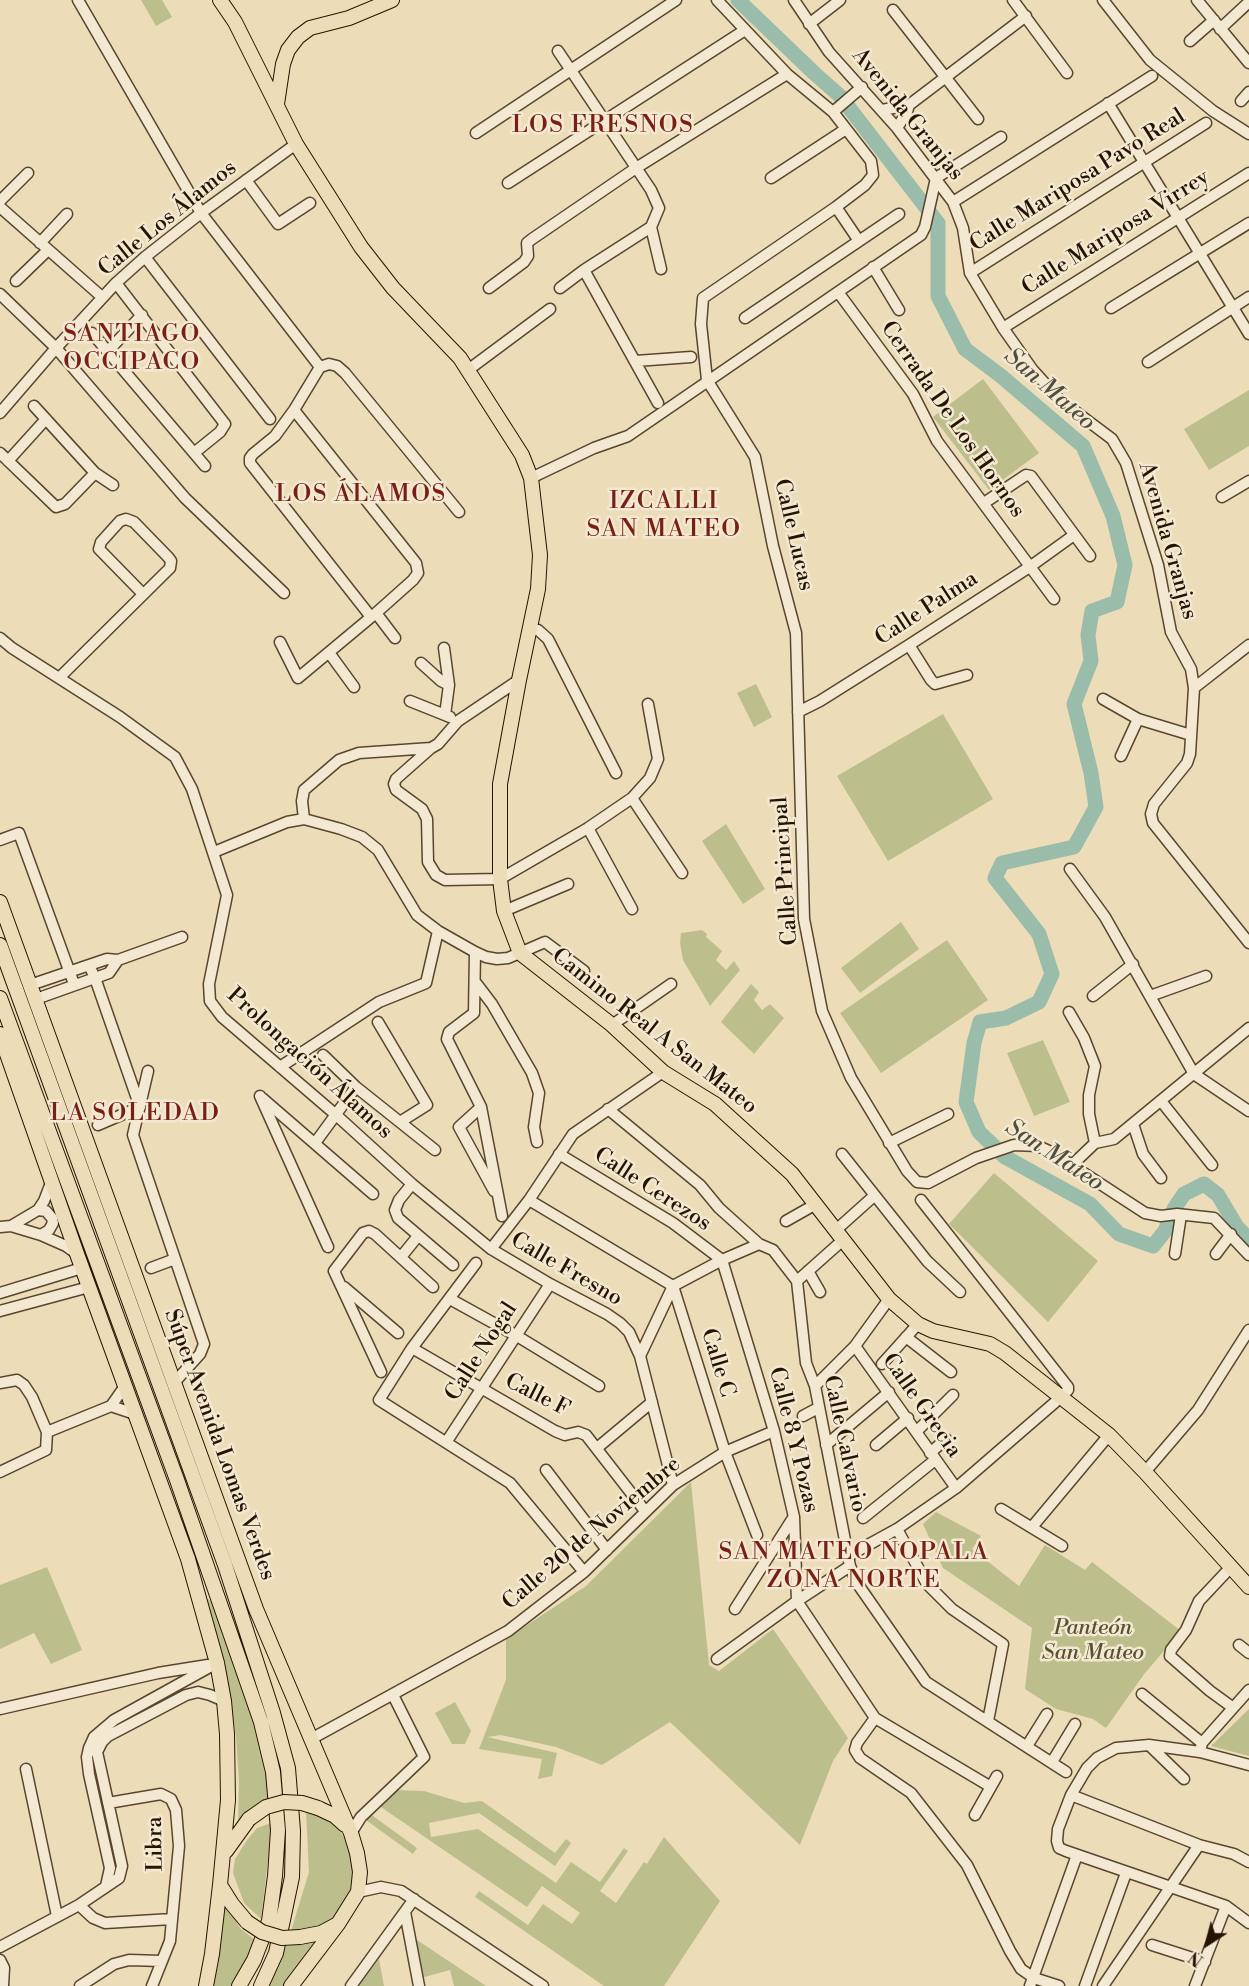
<!DOCTYPE html>
<meta charset="utf-8">
<style>
body{margin:0}
#map{position:relative;width:1249px;height:1986px;overflow:hidden;background:#ecdcb8;font-family:"Libre Bodoni",serif}
canvas{display:block}
.north{position:absolute;left:1177px;top:1914px;width:60px;height:60px;-webkit-text-stroke:4px #f3e8d1;paint-order:stroke;rotate:216deg;font-size:16px;font-weight:700;line-height:24px;text-align:center;color:#261401}
.north::after{content:'';display:block;margin:auto;width:21px;height:27px;background:#261401;clip-path:polygon(50% 0,100% 100%,50% 72%,0 100%)}
</style>
<div id="map">
<canvas width="1249" height="1986"></canvas>
<div class="north">N</div>
</div>
<script>
const ctx = document.querySelector('canvas').getContext('2d');
ctx.lineJoin = 'round';
function paint(path, color) { ctx.fillStyle = color; ctx.fill(path, 'evenodd'); }
const poly = rows => new Path2D(rows.map(r => 'M' + r).join(''));
function strokePath(path, color, width, dash) { ctx.strokeStyle = color; ctx.lineWidth = width; ctx.lineCap = dash ? 'butt' : 'round'; ctx.setLineDash(dash || []); ctx.stroke(path); }
function drawText(font, color, halo, rows, align = 'center') {
  ctx.font = font + ' "Libre Bodoni",serif'; ctx.lineWidth = 5; ctx.setLineDash([]); ctx.textBaseline = 'middle'; ctx.strokeStyle = halo; ctx.fillStyle = color; for (const [text, x, y, turn = 0] of rows) {
    ctx.save(); ctx.translate(x, y); ctx.rotate((+turn || 0) * Math.PI / 180); ctx.textAlign = isNaN(turn) ? turn : align; if (halo) ctx.strokeText(text, 0, 0); ctx.fillText(text, 0, 0); ctx.restore();
  }
}
paint(poly([
 [141,0,162,0,172,17,156,26],
 [983,379,1039,453,989,490,933,417],
 [1249,390,1249,446,1209,470,1184,429],
 [756,684,772,717,754,727,737,693],
 [943,714,993,799,888,861,837,776],
 [726,824,765,889,743,904,702,841],
 [901,922,919,949,860,993,841,968],
 [702,930,707,934,706,937,722,951,716,960,726,970,734,961,740,970,710,1006,683,960,680,943,681,933],
 [947,940,988,1000,881,1073,840,1013],
 [751,984,759,992,754,1000,762,1010,770,1004,784,1018,754,1054,721,1022],
 [1043,1040,1070,1102,1034,1116,1007,1053],
 [994,1173,1098,1261,1048,1322,949,1224],
 [691,1482,709,1665,719,1671,773,1629,848,1738,833,1761,800,1845,670,1722,602,1765,556,1747,501,1735,487,1737,557,1753,552,1776,538,1779,542,1759,479,1749,506,1680,506,1639,586,1586],
 [936,1512,981,1536,972,1549,1019,1586,1045,1545,1085,1570,1092,1562,1181,1631,1145,1673,1106,1728,1093,1719,1056,1709,1025,1689,1032,1628,943,1568,923,1524],
 [47,1567,82,1650,51,1664,34,1633,0,1649,0,1585],
 [205,1597,214,1603,258,1724,273,1798,238,1826,239,1781,236,1737,227,1679],
 [455,1702,471,1731,465,1744,452,1744,435,1713],
 [1249,1709,1249,1756,1211,1746],
 [395,1790,424,1791,464,1803,482,1801,555,1853,566,1839,571,1843,555,1866,479,1813,429,1823,431,1837,478,1829,556,1883,571,1862,600,1882,624,1848,628,1851,600,1891,616,1903,644,1862,647,1864,664,1837,720,1901,664,1986,604,1986,475,1897,479,1891,528,1925,543,1904,572,1924,580,1913,542,1886,527,1907,378,1805],
 [306,1812,333,1821,349,1844,356,1873,350,1896,336,1919,320,1927,291,1931,309,1872],
 [369,1813,417,1848,413,1854,363,1818],
 [271,1823,269,1851,261,1919,244,1903,233,1873,235,1859,247,1840,257,1828],
 [225,1902,240,1928,256,1941,234,1986,213,1986,218,1965],
 [414,1938,486,1986,454,1986,450,1970,421,1978],
 [320,1939,284,1986,270,1986,286,1946,304,1944],
 [379,1959,384,1986,359,1986]
]), '#bcbf8c');
strokePath(poly([
 [738,0,814,73,840,96,938,223,938,296,965,349,1001,376,1083,446,1113,516,1125,565,1117,602,1092,611,1088,635,1091,661,1074,704,1091,773,1096,807,1074,847,1002,863,995,878,1039,934,1052,974,1039,1002,1006,1018,980,1022,974,1043,966,1102,979,1132,1005,1157,1090,1204,1119,1234,1153,1246,1165,1231,1174,1209,1184,1194,1204,1184,1218,1195,1237,1227,1249,1239]
]), '#9abcaa', 15);
const minor = poly([
 [78,0,201,213,320,367],
 [717,0,787,74,833,112,871,161,873,175,865,185,836,207,703,298,701,324,707,380,755,457,773,546,796,633,804,919,822,1011,851,1078,907,1171,917,1182,928,1183,976,1158,1014,1145,1038,1146,1053,1153,1145,1213,1161,1216,1177,1214,1214,1218,1249,1255],
 [794,0,829,52,897,128,953,202,963,228,970,273,1003,328,1032,369,1060,400,1112,439,1126,463,1158,565,1171,632,1191,669,1194,688,1190,754,1187,763,1154,804,1151,814,1153,823,1249,943],
 [1013,0,1067,73],
 [1103,0,1150,60,1213,111,1249,134],
 [1197,0,1249,63],
 [893,10,978,119],
 [809,24,840,0],
 [1220,29,1249,2],
 [1190,41,1214,20],
 [558,51,651,190,659,208,651,227,584,270,560,288],
 [1241,101,1249,92],
 [1108,103,1249,334],
 [882,110,909,105,1026,16],
 [833,112,862,87],
 [897,128,907,112,909,105],
 [476,133,676,0],
 [771,178,846,129],
 [246,180,278,224,310,203],
 [508,183,745,30],
 [0,201,28,173],
 [953,202,1152,76],
 [0,207,102,297],
 [836,207,859,241],
 [651,227,661,269],
 [40,243,67,214],
 [145,257,270,419],
 [873,267,899,310],
 [584,270,658,403],
 [970,273,1206,123],
 [16,281,48,250],
 [116,283,225,424,220,432,194,453],
 [489,288,524,262,528,256,527,243,532,239,636,168,787,74],
 [838,292,913,394,937,441,1054,599],
 [0,294,56,348,185,498,284,593],
 [1111,308,1249,223],
 [745,318,899,214],
 [1003,328,1249,173],
 [92,333,205,466],
 [108,351,142,315],
 [636,361,691,357],
 [1148,362,1249,297],
 [468,370,550,309],
 [34,406,95,473,113,485],
 [0,413,56,348,116,283,145,257,201,213,296,144],
 [0,453,56,507,65,504,95,473],
 [8,461,46,419],
 [531,478,594,448,628,436,921,235,925,227,936,178,1001,137],
 [1222,497,1249,481],
 [984,503,1026,475,1031,476,1090,556],
 [376,613,395,638],
 [371,617,250,463,250,458,253,454,275,436,294,410,320,367,329,364,337,366,345,373,459,512],
 [529,629,538,630,548,639,616,773],
 [0,638,12,648,120,717,175,757,192,789,227,895,209,984,210,1001,222,1017,335,1114,412,1184,491,1249,550,1284,607,1314,620,1323,629,1332,640,1356,673,1485],
 [280,642,298,678,376,613,413,580,418,573,416,563,294,410],
 [909,645,931,680,935,684,967,675],
 [444,648,449,685,445,715],
 [330,654,354,687],
 [421,663,441,681,449,685],
 [60,677,170,568,171,561,168,557,134,522,126,519,120,521,101,542,99,549,143,594],
 [1194,688,1249,645],
 [1103,699,1138,719,1191,735],
 [410,701,450,717],
 [798,712,820,701,909,645,1031,566,1074,535],
 [431,748,396,779,394,784,396,790,422,809,427,819,428,862,436,875,445,880,500,879,588,828,632,798,650,778,658,759,648,704],
 [1121,756,1138,719],
 [632,798,682,873],
 [304,819,302,801,304,790,339,760,359,753,431,748,438,744,458,721,519,680],
 [588,828,632,909],
 [0,840,19,833,74,984],
 [214,852,287,822,304,819,341,829,362,837,378,850,417,915,438,931,475,952,486,957,497,959,508,958,545,942,584,971],
 [1070,869,1105,917,1194,1074,1249,1111],
 [504,911,568,884],
 [475,952,474,1013,449,1032,447,1039,481,1107,502,1216],
 [89,965,95,978,140,1107],
 [476,983,492,1004,532,1073,539,1093,534,1127,537,1142],
 [30,985,107,959,118,960,182,937],
 [1093,996,1133,964],
 [1150,996,1206,976],
 [36,999,109,973,118,960],
 [1069,1012,1084,1038,1095,1066,1089,1095,1089,1114,1095,1143],
 [378,1022,427,1105,400,1122],
 [612,1025,671,984],
 [323,1055,356,1087,435,1150],
 [280,1067,379,1002,426,983,438,931],
 [148,1071,133,1135,204,1344,200,1354,173,1384],
 [260,1096,328,1247],
 [262,1098,373,1194],
 [1161,1101,1212,1165],
 [481,1107,459,1127,494,1191],
 [608,1109,700,1185,719,1208,759,1244,773,1250,797,1281,806,1363,815,1386,850,1566,857,1583,926,1682,1066,1772],
 [1133,1124,1143,1154,1161,1178],
 [98,1125,140,1107],
 [315,1143,356,1087],
 [889,1143,948,1114],
 [559,1154,673,1223,722,1260,774,1431,794,1517,797,1601,875,1718,991,1787],
 [842,1154,927,1261,960,1292],
 [1072,1165,1095,1143,1114,1139,1249,1028],
 [412,1184,399,1200,395,1210,398,1218,453,1265],
 [529,1200,673,1286,725,1452,757,1535],
 [38,1210,46,1211,52,1218,53,1223,49,1230,41,1235],
 [786,1221,816,1204],
 [11,1226,38,1210,44,1201,52,1180],
 [0,1227,11,1226,41,1235,66,1246,77,1254],
 [836,1230,874,1196],
 [491,1249,529,1200,573,1134,663,1072],
 [1175,1254,1181,1215],
 [1216,1254,1231,1234],
 [401,1257,418,1236],
 [151,1268,175,1259],
 [808,1271,820,1292],
 [797,1281,843,1240],
 [344,1287,398,1333],
 [0,1293,82,1268],
 [450,1299,517,1336,599,1386],
 [0,1311,89,1287],
 [906,1337,951,1372],
 [855,1346,956,1488],
 [412,1348,555,1431,565,1435,578,1432,586,1435,645,1511],
 [640,1356,673,1286,722,1260,759,1244],
 [882,1364,918,1324],
 [381,1372,334,1271,363,1233,369,1231,375,1234,433,1287],
 [0,1383,17,1380,24,1385,32,1397,47,1432,46,1450,0,1472],
 [815,1386,855,1346,889,1299],
 [379,1400,510,1483,584,1572],
 [379,1400,412,1348,476,1263],
 [111,1406,135,1414],
 [803,1416,818,1408],
 [917,1431,953,1395],
 [47,1432,111,1406,125,1386],
 [447,1441,550,1284],
 [826,1445,889,1392],
 [876,1445,908,1418],
 [597,1448,652,1402],
 [930,1453,946,1439],
 [546,1470,607,1550],
 [1145,1472,1198,1410,1249,1330],
 [1001,1509,1062,1546],
 [863,1518,935,1460],
 [1032,1527,1109,1435],
 [897,1529,927,1584,952,1609,1003,1644,988,1721],
 [848,1556,897,1529,956,1488,1060,1398,1068,1390,1068,1387,921,1200],
 [1230,1568,1199,1601,1186,1630,1171,1650,1170,1656,1210,1691,1232,1707],
 [735,1609,793,1518],
 [1239,1645,1249,1653],
 [717,1659,797,1601,850,1566],
 [1142,1694,1202,1743],
 [0,1709,158,1673,208,1665],
 [875,1718,857,1743,855,1750,860,1758,911,1793,967,1865,1010,1951,1021,1969,1034,1978,1059,1986],
 [311,1739,508,1631,584,1572,673,1485,725,1452,774,1431],
 [1149,1745,1184,1779],
 [1027,1746,1047,1714],
 [1200,1752,1202,1743,1249,1690],
 [1052,1762,1075,1724],
 [1249,1765,1200,1752,1149,1745,1116,1748,1097,1758,1087,1768,1071,1795,1058,1829,1057,1841,1059,1848,1066,1851,1226,1906,1249,1923],
 [26,1769,57,1916],
 [1071,1795,1199,1845,1234,1854,1249,1862],
 [108,1803,161,1794,171,1799,176,1810,179,1846,170,1941,152,1986],
 [975,1815,997,1776],
 [351,1833,361,1817,424,1757,393,1695],
 [106,1886,110,1868,89,1774,87,1757,89,1748,94,1737,114,1720,217,1663],
 [358,1892,381,1887,401,1891,543,1986],
 [79,1905,93,1918,105,1923,172,1919],
 [405,1912,419,1986],
 [1152,1945,1205,1962],
 [0,1947,79,1905,119,1878,122,1866,97,1752,102,1742,108,1736,186,1695,198,1692,210,1695,224,1701],
 [0,1960,4,1968,3,1986],
 [80,1986,114,1964,129,1960,161,1961],
 [351,1986,414,1899],
 [1030,1986,1077,1855],
 [1085,1986,1126,1873],
 [1103,1986,1199,1845],
 [1195,1986,1226,1906]
]);
const major = poly([
 [220,0,235,22,296,144,361,247,393,288,460,358,522,455,531,478,540,555,538,589,519,680,500,784,500,879,504,911,520,953,612,1025,663,1072,715,1104,792,1174,889,1299,918,1324,933,1331,990,1344,1005,1353,1109,1435,1145,1472,1249,1587],
 [277,104,283,64,288,50,298,37,310,28,349,18,392,0],
 [0,902,256,1609,351,1833,357,1853,360,1872,358,1892,338,1924,291,1986],
 [0,945,225,1565,273,1713,288,1768,293,1831,292,1877,276,1953,261,1986],
 [0,998,177,1480,261,1722,273,1772,278,1830,275,1876,269,1921,254,1960,239,1986],
 [0,1034,77,1254,188,1559,217,1663,224,1701,227,1734,228,1800,220,1885,212,1954,206,1986],
 [318,1808,335,1816,345,1825],
 [226,1851,249,1819],
 [220,1885,232,1904,247,1922],
 [300,1937,321,1933,336,1925]
]);
strokePath(minor, '#58462f', 13);
strokePath(major, '#261401', 16);
strokePath(minor, '#f3e8d1', 10);
strokePath(major, '#ecdcb8', 14);
const majorBridge = poly([
 [249,1819,266,1807,284,1802,302,1803,318,1808],
 [247,1922,262,1932,282,1938,300,1937]
]);
strokePath(majorBridge, '#261401', 16, []);
strokePath(majorBridge, '#ecdcb8', 14);
drawText('22px', '#261401', '#f3e8d1', [
 ["Avenida Granjas",907,115,51],
 ["Calle Mariposa Pavo Real",1078,181,-32],
 ["Calle Los Álamos",168,219,-39],
 ["Calle Mariposa Virrey",1116,233,-32],
 ["Cerrada De Los Hornos",952,420,55],
 ["Calle Lucas",793,535,77],
 ["Avenida Granjas",1167,541,74],
 ["Calle Palma",927,609,-33],
 ["Calle Principal",786,871,-94],
 ["Camino Real A San Mateo",654,1032,38],
 ["Prolongación Álamos",309,1064,42],
 ["Calle Cerezos",652,1190,33],
 ["Calle Fresno",566,1270,30],
 ["Calle Nogal",482,1352,-57],
 ["Calle C",717,1363,73],
 ["Calle F",537,1396,27],
 ["Calle Grecia",921,1406,55],
 ["Calle 8 Y Pozas",793,1440,76],
 ["Calle Calvario",844,1444,78],
 ["Súper Avenida Lomas Verdes",219,1445,70],
 ["Calle 20 de Noviembre",592,1534,-40],
 ["Libra",156,1844,-91]
]);
drawText('italic 22px', '#5a5032', '#f3e8d1', [
 ["Panteón",1093,1629],
 ["San Mateo",1093,1654]
]);
ctx.letterSpacing = '1.5px';
drawText('24px', '#7a1f14', '#f3e8d1', [
 ["LOS FRESNOS",603,126],
 ["SANTIAGO",132,335],
 ["OCCIPACO",132,363],
 ["LOS ÁLAMOS",361,495],
 ["IZCALLI",664,502],
 ["SAN MATEO",664,530],
 ["LA SOLEDAD",135,1114],
 ["SAN MATEO NOPALA",854,1553],
 ["ZONA NORTE",854,1581]
]);
ctx.letterSpacing = '0px';
drawText('italic 24px', '#4f4f3c', '#f3e8d1', [
 ["San Mateo",1049,390,41],
 ["San Mateo",1054,1156,33]
]);
</script>
